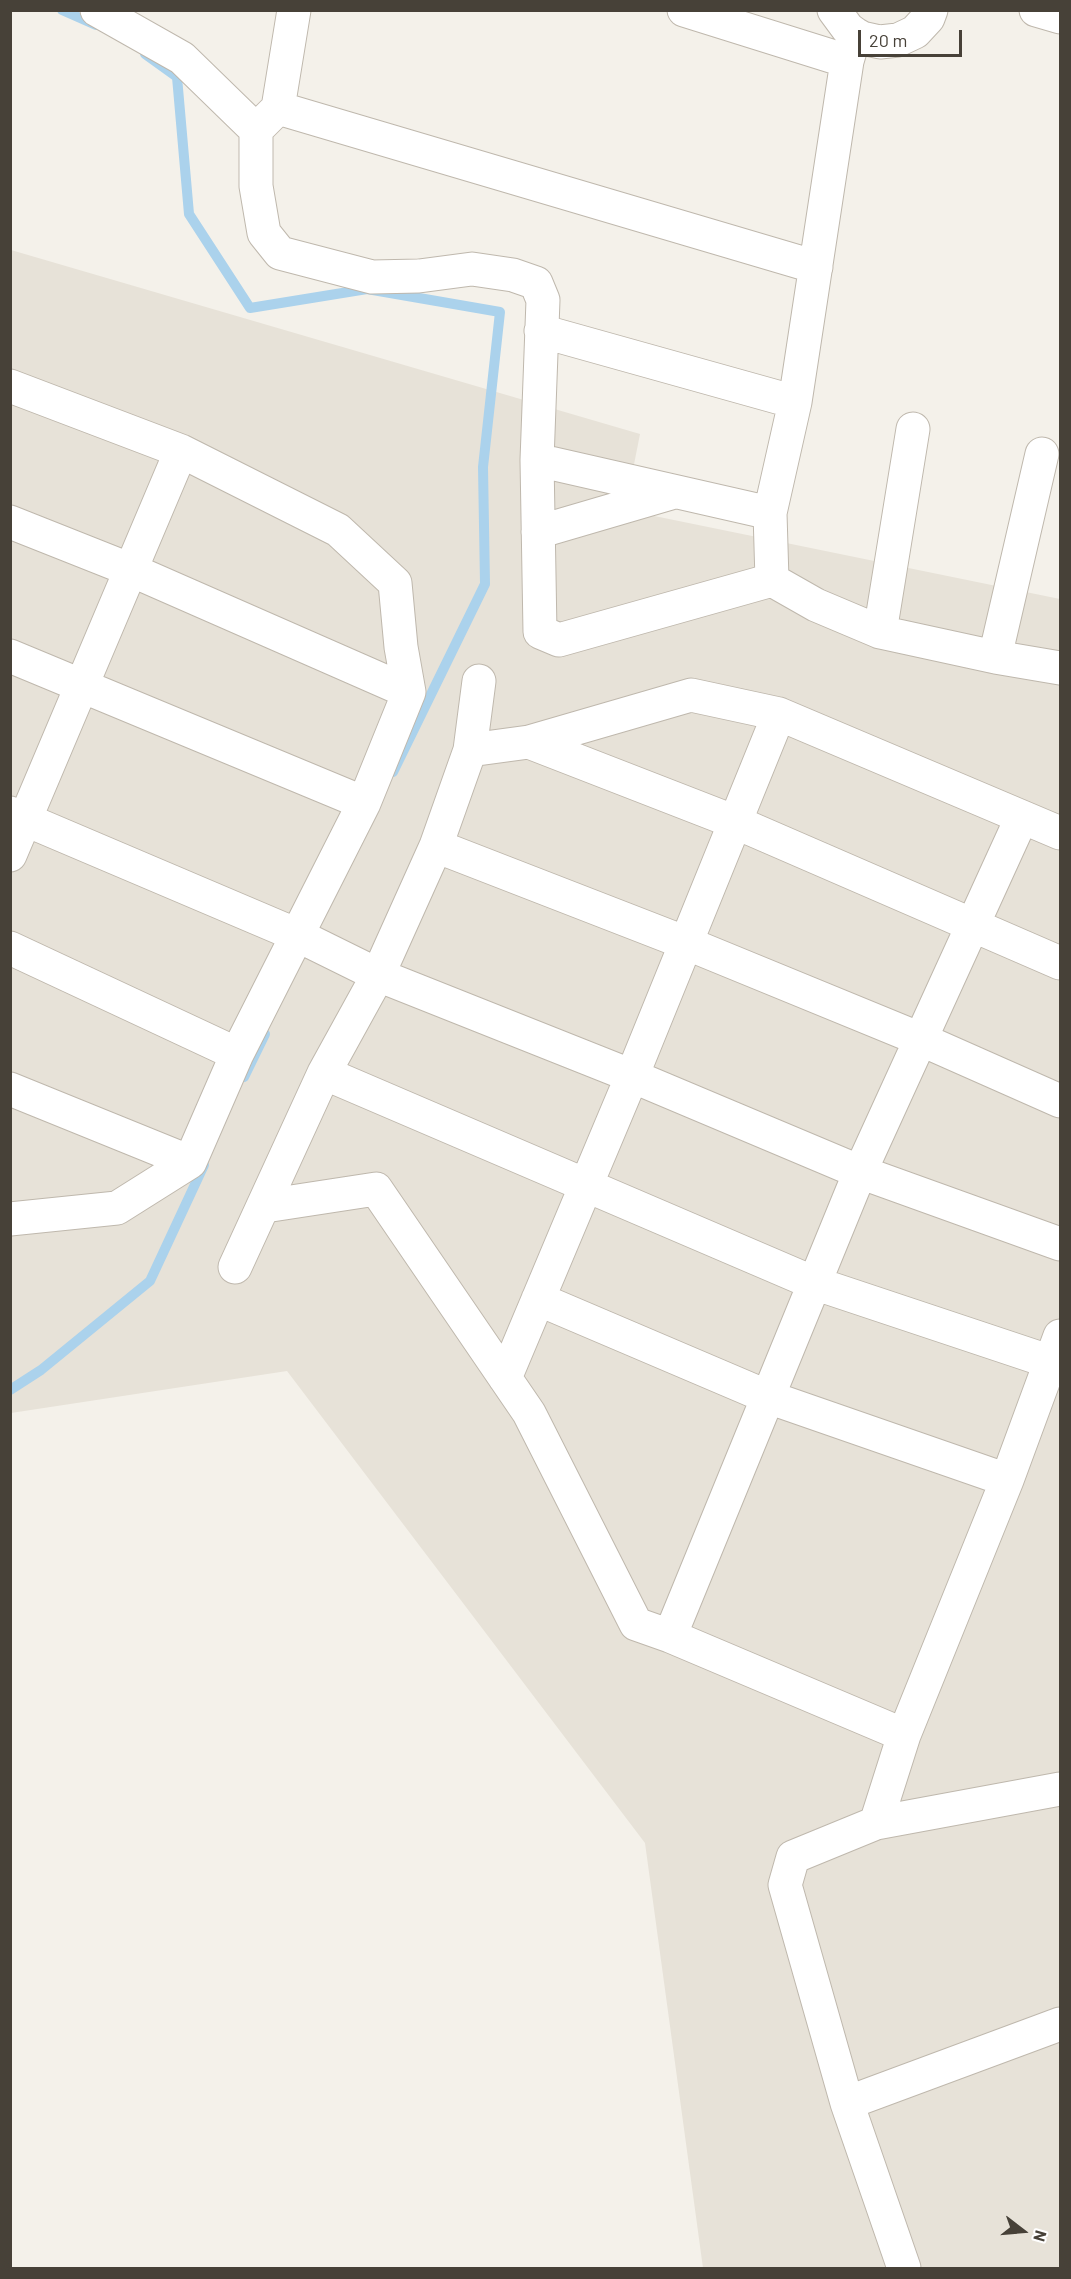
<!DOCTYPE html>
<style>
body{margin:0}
#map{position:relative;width:1071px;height:2279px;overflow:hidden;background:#f4f1ea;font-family:Barlow,sans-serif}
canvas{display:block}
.frame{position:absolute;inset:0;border:12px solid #474138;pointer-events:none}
.north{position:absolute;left:993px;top:2201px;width:60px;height:60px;-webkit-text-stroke:4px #fff;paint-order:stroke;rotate:106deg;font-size:16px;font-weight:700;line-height:24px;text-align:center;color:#474138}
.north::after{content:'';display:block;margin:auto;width:21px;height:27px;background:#474138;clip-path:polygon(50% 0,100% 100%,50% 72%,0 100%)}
.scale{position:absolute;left:858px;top:30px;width:104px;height:27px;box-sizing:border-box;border:3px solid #474138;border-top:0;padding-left:8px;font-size:18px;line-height:21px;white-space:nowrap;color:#474138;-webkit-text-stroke:4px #fff;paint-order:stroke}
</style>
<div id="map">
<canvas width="1071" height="2279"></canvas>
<div class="frame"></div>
<div class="north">N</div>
<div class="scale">20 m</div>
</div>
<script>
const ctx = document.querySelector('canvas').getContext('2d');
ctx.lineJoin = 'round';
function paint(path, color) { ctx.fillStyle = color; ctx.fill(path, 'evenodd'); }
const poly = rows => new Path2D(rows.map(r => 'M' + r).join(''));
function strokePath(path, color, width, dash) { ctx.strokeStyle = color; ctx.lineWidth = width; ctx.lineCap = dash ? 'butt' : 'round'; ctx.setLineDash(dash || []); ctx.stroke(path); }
paint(poly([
 [11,250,640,434,625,510,1060,599,1060,2268,703,2268,645,1843,287,1371,11,1413]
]), '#e7e2d8');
strokePath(poly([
 [62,10,96,25],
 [145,54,177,77,189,214,250,308,367,289,500,312,483,467,485,584,393,772],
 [244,1077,265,1034],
 [10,1390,41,1370,150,1281,204,1165]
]), '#abd2ec', 10);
const street = poly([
 [97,10,182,58,256,130],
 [684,10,847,61],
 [834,10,848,29,855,34,862,38,880,42,898,40,915,32,928,18,931,10],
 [1036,10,1060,17],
 [278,108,294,10],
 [816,267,278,108,256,130,256,186,264,233,280,253,372,277,419,276,472,269,513,275,536,283,543,300,537,460,540,632,559,640,772,580,816,605,880,632,995,657,1060,668],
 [541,331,795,402],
 [10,386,181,451,338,530,395,583,401,647,409,692,364,803,237,1054,190,1162,117,1208,10,1219],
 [537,460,770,513],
 [10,522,131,570,409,692],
 [538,532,671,493],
 [772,580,770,513,795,402,847,61,855,34],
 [880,632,913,429],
 [10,656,364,803],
 [995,657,1042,454],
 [529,742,735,822,1060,963],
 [470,750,529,742,691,695,779,714,1060,833],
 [10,813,297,935,378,975,632,1076,860,1172,1060,1244],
 [436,846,686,943,920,1039,1060,1101],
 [10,855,181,451],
 [10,948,237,1054],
 [324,1073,814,1283,1051,1362],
 [10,1089,190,1162],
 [265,1206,376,1189,529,1413,636,1624,670,1636,904,1735],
 [235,1267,324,1073,378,975,436,846,470,750,479,681],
 [538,1299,768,1397,1007,1480],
 [505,1378,632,1076,779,714],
 [670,1636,860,1172,1022,817],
 [876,1823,904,1735,1007,1480,1060,1336],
 [847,2103,1060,2024],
 [904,2268,847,2103,785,1885,793,1857,876,1823,1060,1789]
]);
strokePath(street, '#bfb8ad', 35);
strokePath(street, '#fff', 33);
</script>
